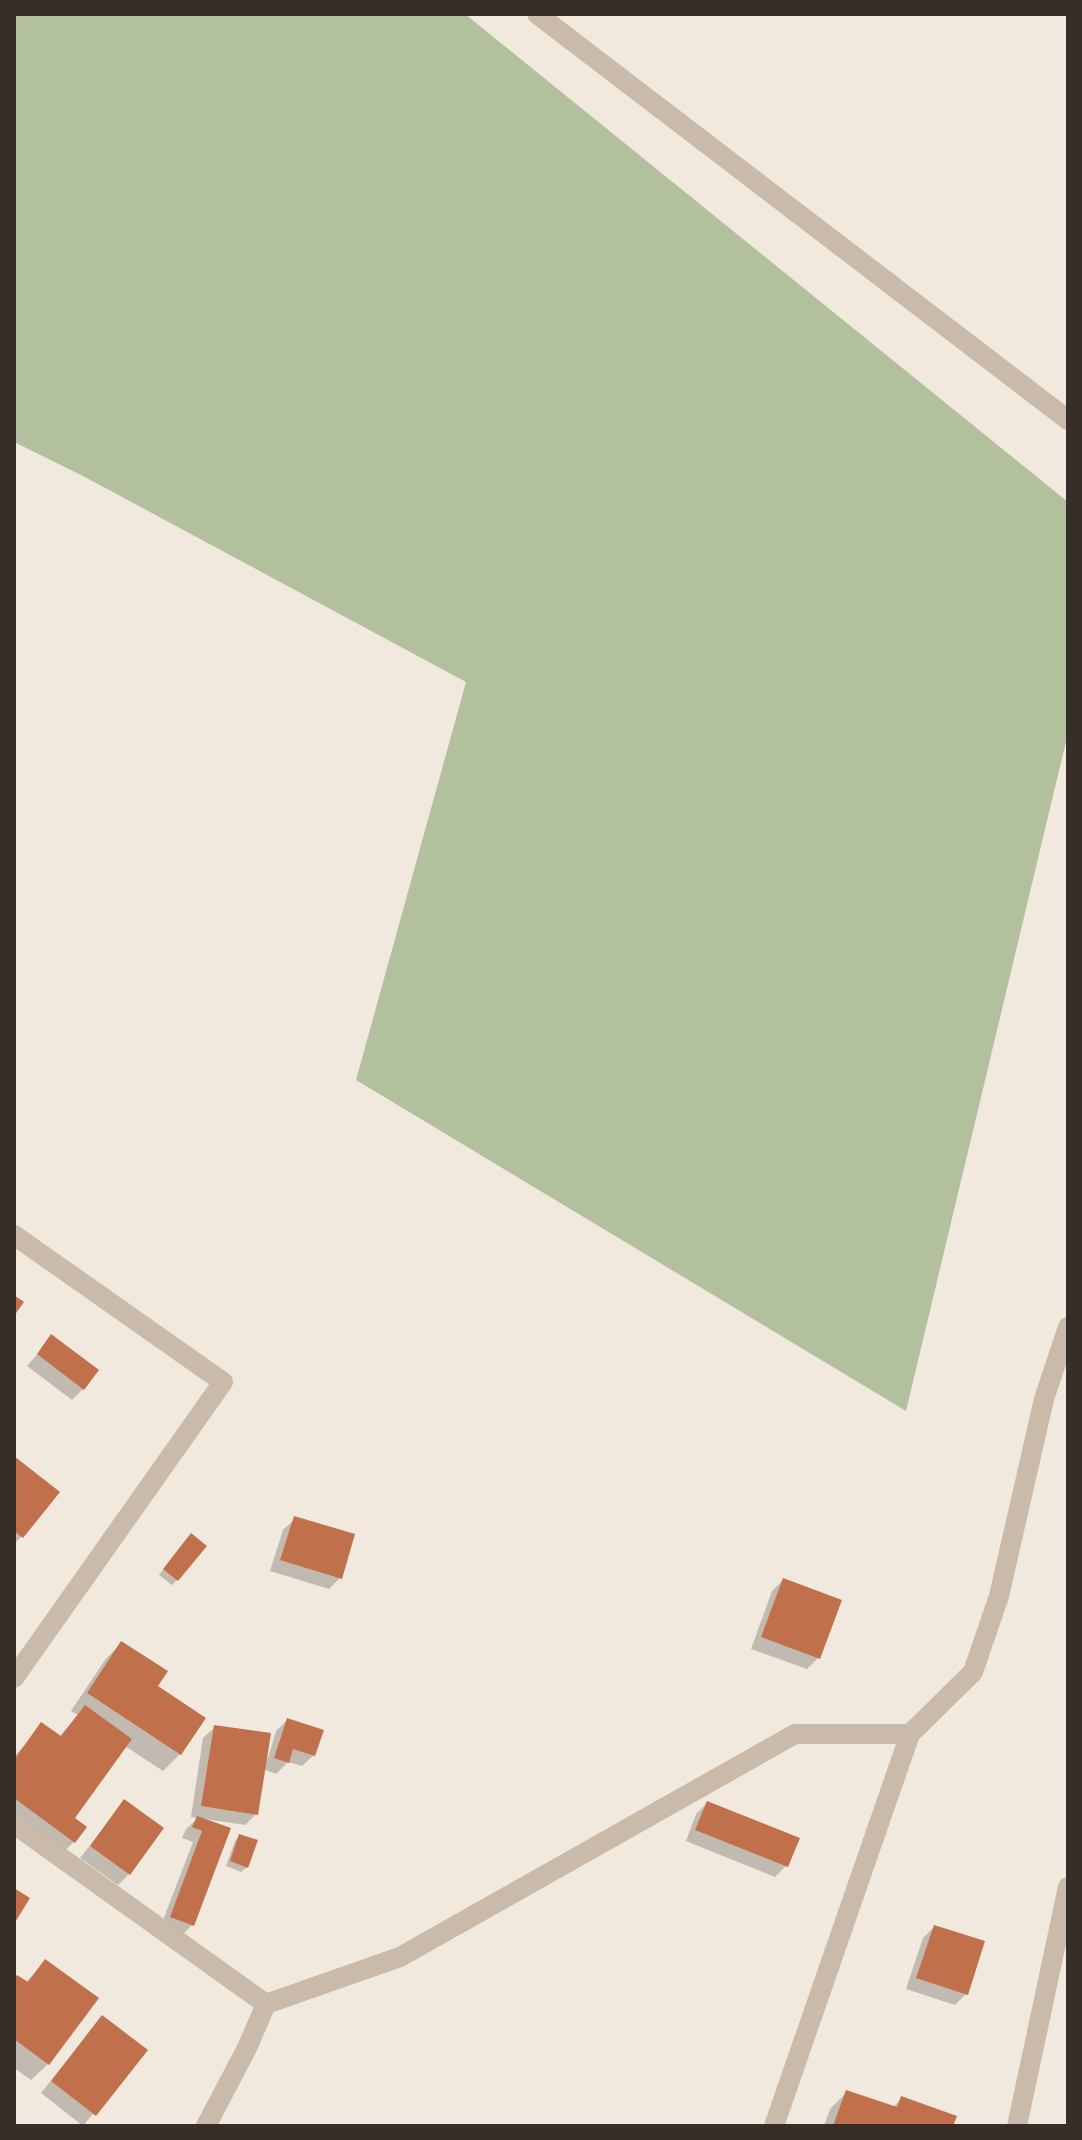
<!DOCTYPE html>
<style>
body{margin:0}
#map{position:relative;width:1082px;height:2140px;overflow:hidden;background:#f1e9de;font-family:"Open Sans",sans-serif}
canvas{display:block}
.frame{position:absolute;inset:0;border:16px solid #372e29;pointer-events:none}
</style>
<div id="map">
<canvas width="1082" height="2140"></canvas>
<div class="frame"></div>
</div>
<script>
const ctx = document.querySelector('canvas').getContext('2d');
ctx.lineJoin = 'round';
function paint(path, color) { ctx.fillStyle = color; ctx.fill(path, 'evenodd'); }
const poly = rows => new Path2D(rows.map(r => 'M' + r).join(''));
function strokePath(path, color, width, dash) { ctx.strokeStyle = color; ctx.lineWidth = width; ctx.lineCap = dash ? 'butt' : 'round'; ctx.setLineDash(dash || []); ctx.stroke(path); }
paint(poly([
 [14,14,465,14,1068,502,1068,733,906,1411,356,1080,466,682,83,476,14,442]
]), '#b3c09e');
paint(poly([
 [52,1337,83,1389,72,1400,27,1366],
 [14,1459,22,1536,14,1544],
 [295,1519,340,1578,329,1589,270,1571,283,1530],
 [186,1541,177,1580,172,1585,159,1575],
 [783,1580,818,1658,807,1669,751,1649,772,1591],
 [121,1643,155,1687,180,1754,163,1771,125,1746,72,1818,74,1842,57,1858,14,1827,14,1757,42,1725,59,1737,78,1715,71,1711,105,1660],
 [287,1720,314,1755,302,1766,288,1762,276,1774,263,1769,256,1814,245,1825,205,1819,192,1925,181,1936,160,1928,193,1842,182,1838,186,1829,198,1818,191,1817,203,1738,215,1727,268,1758,276,1731],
 [124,1802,129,1874,118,1885,80,1858],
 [707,1803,787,1865,775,1877,686,1841,696,1814],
 [240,1836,247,1867,241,1872,226,1866,235,1841],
 [934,1927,966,1994,955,2005,906,1989,923,1938],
 [45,1962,48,2064,31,2080,14,2068,14,1981,25,1983],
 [102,2017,145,2050,83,2126,41,2093],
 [847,2092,892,2108,901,2099,951,2126,824,2126,830,2109]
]), '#0003');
paint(poly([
 [14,1295,24,1302,14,1316],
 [51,1334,99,1370,84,1390,37,1354],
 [14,1456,60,1492,23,1538,14,1531],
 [294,1516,355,1534,342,1579,280,1560],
 [191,1533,207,1546,178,1581,163,1569],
 [783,1578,842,1600,820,1659,761,1637],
 [121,1641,168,1671,158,1686,206,1718,181,1755,87,1693],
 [85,1705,132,1739,75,1818,87,1827,75,1843,14,1798,14,1760,41,1722,61,1736],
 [287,1718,324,1730,315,1756,293,1749,289,1763,274,1758],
 [214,1725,271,1733,258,1815,201,1806],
 [124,1799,164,1828,130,1875,90,1846],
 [707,1801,800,1838,788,1867,695,1830],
 [197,1816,231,1828,194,1926,170,1917,202,1831,192,1827],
 [239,1834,258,1840,248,1868,230,1861],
 [14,1888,30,1898,14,1924],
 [934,1925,985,1941,968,1995,916,1978],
 [45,1959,99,1998,49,2065,14,2039,14,1979,17,1975,28,1982],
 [102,2015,148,2050,96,2116,51,2081],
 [846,2090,897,2107,901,2096,957,2116,953,2126,833,2126]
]), '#c1704c');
strokePath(poly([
 [537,14,1068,420],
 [14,1235,223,1382,14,1678],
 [14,1824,266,2004],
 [266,2004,400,1957,795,1734,910,1734,973,1672,999,1596,1044,1399,1068,1327],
 [206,2126,247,2048,266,2004],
 [774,2126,910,1734],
 [1017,2126,1068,1887]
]), '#c9baaa', 20);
</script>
